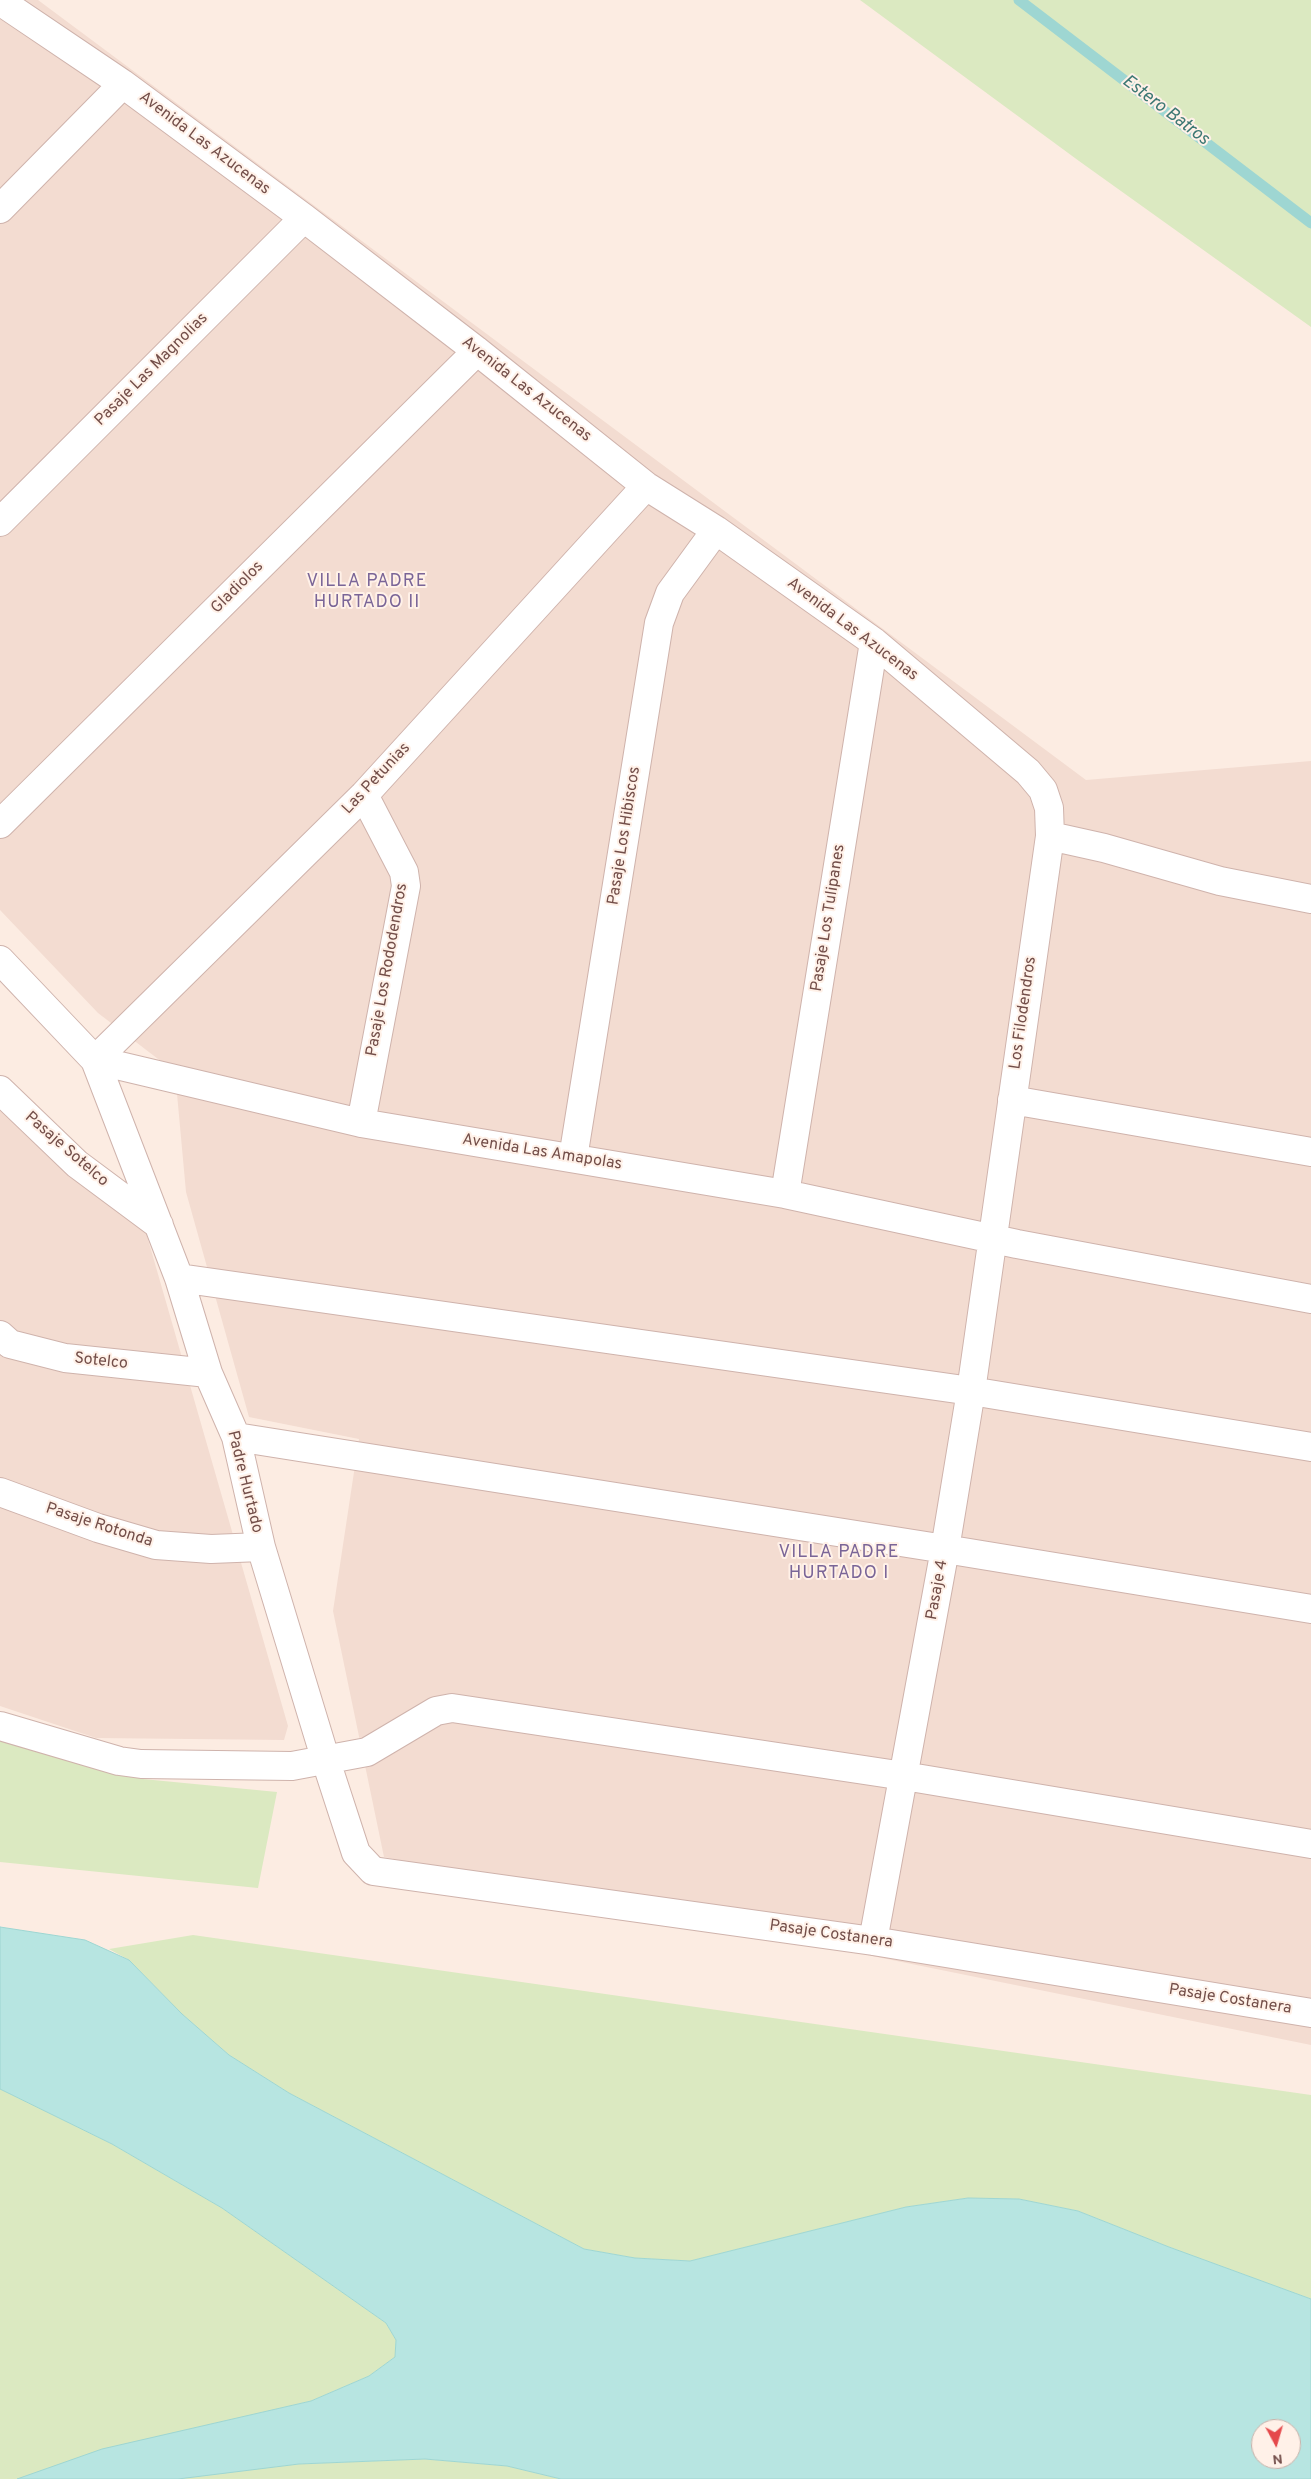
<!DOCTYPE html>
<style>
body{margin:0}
#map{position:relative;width:1311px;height:2479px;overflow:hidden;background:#fcece2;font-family:Overpass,sans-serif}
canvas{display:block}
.north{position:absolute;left:1251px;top:2419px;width:50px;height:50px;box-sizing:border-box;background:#fff1e8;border:1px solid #c7b0a8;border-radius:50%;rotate:174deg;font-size:14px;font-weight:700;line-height:20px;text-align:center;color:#734e49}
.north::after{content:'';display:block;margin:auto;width:18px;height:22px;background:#e5494b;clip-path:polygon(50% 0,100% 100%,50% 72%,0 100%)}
</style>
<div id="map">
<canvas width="1311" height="2479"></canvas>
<div class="north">N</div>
</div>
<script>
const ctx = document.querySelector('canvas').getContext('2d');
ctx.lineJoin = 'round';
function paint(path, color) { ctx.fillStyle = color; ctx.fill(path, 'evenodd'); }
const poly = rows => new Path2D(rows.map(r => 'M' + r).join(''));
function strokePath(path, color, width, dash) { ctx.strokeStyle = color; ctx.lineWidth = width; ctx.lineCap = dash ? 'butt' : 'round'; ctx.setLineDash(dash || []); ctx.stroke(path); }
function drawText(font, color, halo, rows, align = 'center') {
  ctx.font = font + ' Overpass,sans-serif'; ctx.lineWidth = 4; ctx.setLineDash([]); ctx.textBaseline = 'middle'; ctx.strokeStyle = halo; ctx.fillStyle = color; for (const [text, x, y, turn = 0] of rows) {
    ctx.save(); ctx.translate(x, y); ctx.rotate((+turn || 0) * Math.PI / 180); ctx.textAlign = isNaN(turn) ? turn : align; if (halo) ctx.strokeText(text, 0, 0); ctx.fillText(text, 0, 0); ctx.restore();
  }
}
paint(poly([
 [0,0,38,0,1086,780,1311,761,1311,2045,384,1857,333,1611,359,1439,249,1417,186,1192,175,1072,98,1013,0,910],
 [0,1089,143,1222,288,1726,284,1740,96,1738,0,1706]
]), '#f3dcd1');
paint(poly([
 [860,0,1311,0,1311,327,1079,161],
 [0,1739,143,1779,277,1792,258,1888,0,1862],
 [193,1935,1311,2095,1311,2299,1169,2247,1078,2211,1019,2199,968,2198,906,2207,690,2261,635,2258,584,2249,289,2093,229,2055,182,2014,129,1960,109,1949],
 [0,2089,112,2144,222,2208,386,2323,396,2340,395,2357,369,2376,311,2401,134,2443,265,2468,299,2464,425,2459,507,2466,561,2479,0,2479]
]), '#dbe9c1');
const water = poly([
 [0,1927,85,1940,129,1960,182,2014,229,2055,289,2093,584,2249,635,2258,690,2261,906,2207,968,2198,1019,2199,1078,2211,1169,2247,1311,2299,1311,2479,561,2479,507,2466,425,2459,299,2464,178,2479,17,2479,102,2449,311,2401,369,2376,395,2357,396,2340,386,2323,222,2208,112,2144,0,2089,0,1927],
 [1261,2429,1291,2429,1291,2459,1261,2459,1261,2429]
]);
paint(water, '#b7e5e1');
strokePath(water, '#9ed6d2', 1);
strokePath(poly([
 [1019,0,1311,223]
]), '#9ed6d2', 11);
const minor = poly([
 [0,1,123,84,304,218,477,351,646,486,716,530,874,642,1028,772,1043,790,1049,808,1050,836,971,1391,945,1549,873,1941],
 [0,209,123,84],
 [0,522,304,218],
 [0,824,477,351],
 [1050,836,1104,848,1220,881,1311,899],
 [0,960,95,1060,179,1278,208,1373,236,1437,261,1547,326,1761,356,1853,373,1871,873,1941,1311,2013],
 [95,1060,361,1123,785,1194,1017,1244,1311,1299],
 [95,1060,364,795,646,486],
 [0,1090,77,1164,159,1225],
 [1012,1100,1311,1152],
 [361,1123,406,886,404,872,364,795],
 [573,1158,659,623,670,593,716,530],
 [785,1194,874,642],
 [179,1278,971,1391,1311,1447],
 [0,1335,10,1344,65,1358,208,1373],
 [236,1437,945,1549,1311,1609],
 [0,1492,98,1528,156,1545,211,1549,261,1547],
 [0,1726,119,1761,141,1764,292,1766,367,1752,436,1711,452,1708,904,1776,1311,1844]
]);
strokePath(minor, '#cfb3ac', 30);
strokePath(minor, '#fff', 28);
drawText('16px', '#734e49', '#fff1e8', [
 ["Avenida Las Azucenas",204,144,37],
 ["Pasaje Las Magnolias",152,370,-45],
 ["Avenida Las Azucenas",526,390,38],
 ["Gladiolos",238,588,-45],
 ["Avenida Las Azucenas",852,630,37],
 ["Las Petunias",377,779,-47],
 ["Pasaje Los Hibiscos",625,836,-81],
 ["Pasaje Los Tulipanes",829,918,-81],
 ["Pasaje Los Rododendros",388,970,-80],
 ["Los Filodendros",1024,1013,-82],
 ["Pasaje Sotelco",66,1150,41],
 ["Avenida Las Amapolas",542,1153,9],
 ["Sotelco",101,1362,6],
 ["Padre Hurtado",244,1482,76],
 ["Pasaje Rotonda",99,1526,18],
 ["Pasaje 4",938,1590,-80],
 ["Pasaje Costanera",831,1935,8],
 ["Pasaje Costanera",1230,2000,9]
]);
drawText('italic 18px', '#3d7874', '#fff1e8', [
 ["Estero Batros",1165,111,37]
]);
ctx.letterSpacing = '1px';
drawText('18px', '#7a6597', '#fff1e8', [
 ["VILLA PADRE",367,582],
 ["HURTADO II",367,603],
 ["VILLA PADRE",839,1553],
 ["HURTADO I",839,1574]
]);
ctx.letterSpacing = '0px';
</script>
